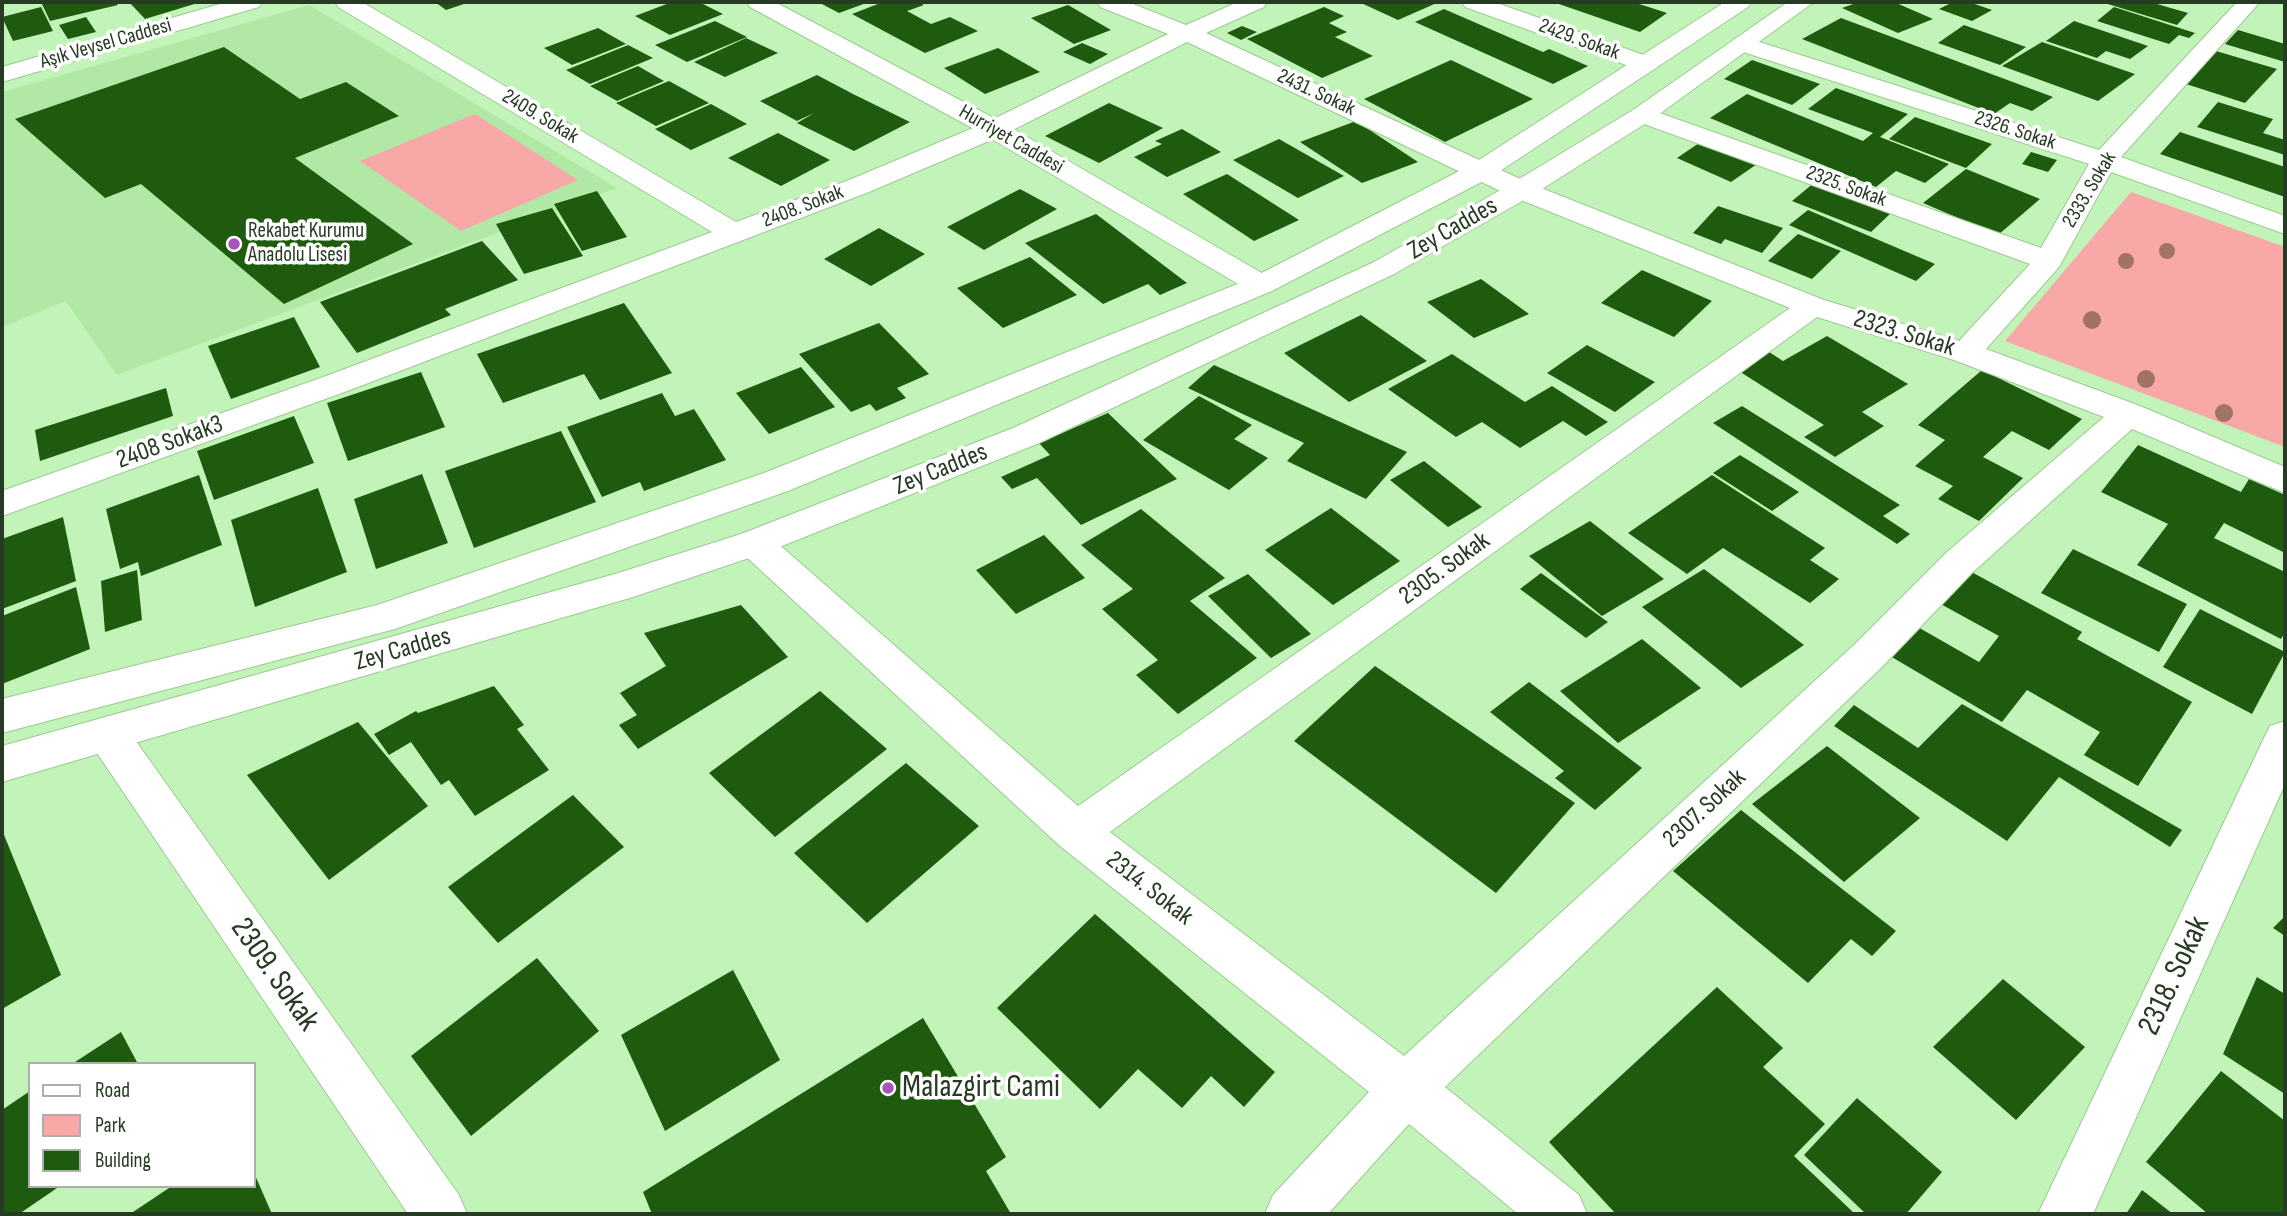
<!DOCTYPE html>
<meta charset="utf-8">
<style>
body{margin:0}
#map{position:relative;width:2287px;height:1216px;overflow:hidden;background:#c2f3b8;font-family:"Sofia Sans Condensed",sans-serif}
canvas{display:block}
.frame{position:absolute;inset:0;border:4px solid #273a23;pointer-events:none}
.legend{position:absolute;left:28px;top:1062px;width:228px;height:126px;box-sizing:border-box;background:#fff;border:2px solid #a9b0a7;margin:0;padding:9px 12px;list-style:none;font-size:21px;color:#273a23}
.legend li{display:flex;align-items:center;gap:14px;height:35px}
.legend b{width:35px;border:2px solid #a9b0a7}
</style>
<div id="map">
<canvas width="2287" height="1216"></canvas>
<div class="frame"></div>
<ul class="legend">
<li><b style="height:9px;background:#fff"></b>Road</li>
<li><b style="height:19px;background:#f8a8a7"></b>Park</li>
<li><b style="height:19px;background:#1f5b0e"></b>Building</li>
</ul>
</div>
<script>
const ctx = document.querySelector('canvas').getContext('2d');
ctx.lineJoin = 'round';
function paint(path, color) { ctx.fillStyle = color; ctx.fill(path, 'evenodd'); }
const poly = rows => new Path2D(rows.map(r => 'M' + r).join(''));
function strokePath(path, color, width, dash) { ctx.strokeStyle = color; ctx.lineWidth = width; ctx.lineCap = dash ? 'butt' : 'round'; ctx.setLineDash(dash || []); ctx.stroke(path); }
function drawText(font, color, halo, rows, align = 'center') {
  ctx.font = font + ' "Sofia Sans Condensed",sans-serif'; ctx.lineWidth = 7; ctx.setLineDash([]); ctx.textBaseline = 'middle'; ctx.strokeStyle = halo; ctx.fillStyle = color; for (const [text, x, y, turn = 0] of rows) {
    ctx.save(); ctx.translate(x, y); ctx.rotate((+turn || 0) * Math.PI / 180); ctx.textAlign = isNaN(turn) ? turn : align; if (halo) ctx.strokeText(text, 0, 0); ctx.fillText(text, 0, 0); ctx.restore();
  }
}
paint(poly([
 [309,5,617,188,117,375,66,301,2,327,2,92]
]), '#b2e8a6');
paint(poly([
 [475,114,578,180,461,231,360,161],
 [2131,192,2285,247,2285,447,2005,341]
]), '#f8a8a7');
paint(poly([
 [41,2,116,2,118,5,50,21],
 [129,2,201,2,145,19],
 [435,2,470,2,446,10],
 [672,2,699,2,723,14,670,35,635,16],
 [818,2,869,2,839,13],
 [883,2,918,2,924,5,907,11,931,24,950,17,978,31,925,53,852,14],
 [1359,2,1439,2,1398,20],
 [1553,2,1633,2,1667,13,1640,32],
 [1859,2,1894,2,1933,19,1898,33,1842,8],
 [1953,2,1969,2,1992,10,1972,21,1939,9],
 [2101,2,2150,2,2188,13,2177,25],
 [1068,5,1111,30,1074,44,1031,18],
 [41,7,53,31,13,41,2,17],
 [1324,7,1344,16,1329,23,1347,32,1335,37,1373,56,1322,78,1247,39],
 [2114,7,2195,33,2189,38,2179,35,2169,44,2097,21],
 [1444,9,1543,52,1549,49,1588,66,1553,84,1415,22],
 [86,17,96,32,68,39,59,25],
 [1841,18,2053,97,2032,111,2010,103,1994,114,1802,39],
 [715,21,747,37,687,62,655,45],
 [2074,21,2148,46,2130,59,2106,51,2097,58,2046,41],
 [1964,25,2026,47,2000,65,1938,43],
 [1242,26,1257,32,1241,40,1227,33],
 [598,28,626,44,572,65,544,48],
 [2238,30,2285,44,2285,62,2225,44],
 [746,38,778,53,725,77,694,62],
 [2042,42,2135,74,2098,101,2002,66],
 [1082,43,1108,54,1090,64,1063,52],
 [628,45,653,58,590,84,566,70],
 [224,47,300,99,346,82,399,116,295,158,413,244,284,304,141,184,105,198,15,119],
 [998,48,1040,72,985,94,944,68],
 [2216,51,2277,69,2245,103,2183,83],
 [1451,60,1533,99,1445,142,1364,99],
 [1752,60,1820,84,1792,105,1724,79],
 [638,66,664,81,617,101,590,86],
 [817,75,853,94,910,122,854,151,797,123,814,113,797,121,760,101],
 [669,81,709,103,656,126,616,103],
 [1836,88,1908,114,1880,137,1949,164,1925,183,1896,171,1876,187,1710,118,1747,94,1863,141,1873,133,1808,109],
 [2218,102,2273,119,2263,133,2285,140,2285,155,2197,127],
 [1109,103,1163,128,1099,163,1045,136],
 [711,104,747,124,691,150,655,129],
 [1915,117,1992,144,1966,168,1889,139],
 [1356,121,1418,162,1362,183,1300,142],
 [1182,129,1221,152,1167,177,1134,157,1162,144,1155,141],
 [2180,132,2285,167,2285,197,2160,154],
 [778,133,830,160,781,186,728,158],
 [1279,139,1344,176,1298,198,1233,160],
 [1705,139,1760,162,1731,182,1677,158],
 [2031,152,2057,160,2048,172,2022,164],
 [1966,169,2040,199,1998,235,1923,203],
 [1227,174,1299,220,1254,241,1183,194],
 [1815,182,1892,212,1871,232,1792,201],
 [1020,189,1057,209,984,250,947,227],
 [597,191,627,237,582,251,554,204],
 [1718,206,1783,228,1762,253,1725,239,1721,244,1693,233],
 [552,208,583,256,524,274,496,224],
 [1808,210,1935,264,1916,281,1789,225],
 [1096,214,1187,283,1160,295,1148,284,1103,304,1025,243],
 [879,228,925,254,871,286,824,259],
 [1798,234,1841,251,1812,279,1768,261],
 [482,241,518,280,445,309,451,315,357,353,320,302],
 [1030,257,1077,295,1003,328,957,288],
 [1642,270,1712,301,1674,337,1601,303],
 [1481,279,1529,314,1474,338,1427,302],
 [624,303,672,373,600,400,584,374,503,403,477,354],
 [1361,315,1427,361,1349,402,1284,353],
 [294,317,320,367,231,399,208,346],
 [879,323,929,374,897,388,906,398,876,411,870,404,851,412,799,354],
 [1827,336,1908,384,1862,412,1884,426,1835,457,1804,437,1824,425,1734,368,1766,350,1783,361],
 [1587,345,1655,382,1615,412,1547,373],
 [1452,354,1525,402,1552,386,1608,422,1586,436,1563,421,1520,448,1482,422,1456,437,1388,389],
 [1214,365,1407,452,1366,499,1287,461,1304,443,1188,388],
 [801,367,835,407,769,434,736,393],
 [1982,370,2082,419,2049,450,2012,431,1983,457,2023,478,1979,521,1938,499,1953,486,1915,466,1945,440,1918,425],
 [421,372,445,427,348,461,327,403],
 [166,388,173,416,40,461,35,430],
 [662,393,675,416,694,409,726,460,644,491,640,482,602,497,567,427],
 [1199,396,1252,425,1234,439,1268,458,1229,490,1143,440],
 [1742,406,1900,505,1883,516,1910,534,1897,544,1713,423],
 [1108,413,1177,479,1081,525,1037,478,1012,489,1001,477,1050,455,1039,443],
 [294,416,314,463,214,500,197,451],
 [561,431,596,502,474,548,445,471],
 [2138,445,2241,492,2249,479,2285,495,2285,553,2224,523,2214,538,2285,572,2285,632,2281,639,2137,565,2168,524,2101,492],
 [1740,455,1799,492,1772,511,1713,473],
 [1424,461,1482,507,1448,527,1390,480],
 [422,474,448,543,376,569,354,499],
 [199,475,222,545,141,576,138,562,120,569,106,509],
 [1712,475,1825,548,1810,560,1839,579,1810,603,1723,548,1687,574,1628,533],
 [318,488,347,572,255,607,231,520],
 [1331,508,1400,561,1333,605,1265,550],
 [1141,509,1225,578,1190,601,1257,658,1178,714,1136,675,1158,660,1102,609,1133,589,1081,545],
 [63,517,76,581,2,609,2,539],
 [1590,521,1664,579,1602,616,1529,556],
 [1044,535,1085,578,1016,614,976,570],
 [2073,549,2187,604,2159,652,2041,593],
 [1704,569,1804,645,1741,688,1642,607],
 [1966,569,2082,632,2077,639,2192,702,2138,786,2084,755,2100,732,2027,690,2002,722,1890,656,1916,626,1979,662,1999,636,1937,602],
 [137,570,142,620,105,632,101,581],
 [1541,573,1605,620,1608,622,1586,638,1520,589],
 [1248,574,1311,634,1271,658,1208,596],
 [76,587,90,649,2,684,2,616],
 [741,605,788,657,638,749,619,725,637,715,620,693,666,666,644,633],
 [2200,609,2285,652,2252,714,2163,667],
 [1642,639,1701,688,1618,743,1560,691],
 [1375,666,1575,803,1496,893,1294,741],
 [1529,682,1642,768,1595,810,1555,778,1564,771,1490,712],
 [494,686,524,725,517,729,549,770,475,816,449,780,441,785,411,742,389,755,374,734,416,711,418,713],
 [820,691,887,749,775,837,709,773],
 [1962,704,2182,830,2170,847,2059,777,2007,841,1834,726,1854,705,1918,748],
 [358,722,428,806,329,880,247,775],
 [1827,746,1920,818,1844,882,1752,804],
 [906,763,979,826,867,923,794,853],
 [573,795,624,847,498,943,448,887],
 [1741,810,1896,931,1872,956,1851,939,1808,983,1673,871],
 [2,830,61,975,2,1009],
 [1095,914,1275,1072,1244,1107,1211,1076,1182,1108,1138,1069,1100,1109,997,1008],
 [2285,916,2285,936,2273,928],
 [537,958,599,1031,471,1136,411,1056],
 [733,970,780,1060,665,1131,621,1035],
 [2257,977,2285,994,2285,1094,2223,1054],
 [2003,979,2085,1047,2016,1120,1933,1047],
 [1717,987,1783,1048,1763,1067,1825,1124,1794,1156,1855,1214,1616,1214,1549,1142],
 [923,1018,1006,1157,986,1171,1011,1214,652,1214,643,1192],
 [121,1032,138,1064,72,1064],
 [2221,1071,2285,1121,2285,1214,2208,1214,2146,1162],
 [30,1091,30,1186,60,1186,19,1214,2,1214,2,1110],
 [1857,1098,1942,1172,1906,1214,1866,1214,1804,1155],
 [254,1173,272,1214,130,1214,172,1186,254,1186],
 [2142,1190,2173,1214,2126,1214]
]), '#1f5b0e');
const minor = poly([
 [335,2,362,2,736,222,849,180,985,123,1168,34,1100,7,1097,2,1128,2,1186,25,1238,2,1267,2,1264,7,1206,33,1531,184,1824,300,1959,341,2030,264,1633,120,1629,115,1633,110,1642,107,1651,110,2041,248,2089,164,1734,49,1730,44,1734,39,1750,39,2099,150,2237,2,2260,2,2121,157,2285,216,2285,234,2111,172,2059,267,1986,349,2140,406,2285,467,2285,493,2132,429,1972,573,1882,667,1445,1087,1579,1195,1587,1214,1518,1214,1409,1124,1328,1214,1265,1214,1273,1195,1369,1092,1060,846,741,552,736,543,741,534,754,530,767,534,1078,806,1790,308,1511,196,1187,42,1003,135,869,192,350,390,2,516,2,491,326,376,712,232,338,7,335,2],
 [1817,317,1954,360,2104,417,1946,553,1854,645,1404,1056,1110,832,1817,317],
 [1462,2,1494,2,1655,59,1658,64,1655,69,1646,71,1637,69,1465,7,1462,2],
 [108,718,123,723,459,1195,467,1214,408,1214,93,747,87,735,93,723,108,718],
 [2285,721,2285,784,2093,1214,2038,1214,2264,738,2270,726,2285,721]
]);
const tertiary = poly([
 [227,2,262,2,259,7,2,82,2,67,227,2],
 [747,2,775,2,1003,123,1272,279,1276,285,1272,291,1261,294,1250,291,985,135,750,7,747,2]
]);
const secondary = poly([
 [1725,2,1751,2,1748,7,1491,177,1272,291,788,491,395,629,2,733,2,699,377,605,764,473,1250,279,1471,165,1725,2],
 [1788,2,1814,2,1651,120,1531,196,1394,274,1037,444,767,552,633,597,2,782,2,746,615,574,741,534,1013,428,1374,262,1511,184,1633,110,1788,2]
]);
strokePath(minor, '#9bcb91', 2);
strokePath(tertiary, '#9bcb91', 2);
strokePath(secondary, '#9bcb91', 2);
paint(minor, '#fff');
paint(tertiary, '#fff');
paint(secondary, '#fff');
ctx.fillStyle = '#a17366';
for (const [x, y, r] of [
 [2167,251,8],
 [2126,261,8],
 [2092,320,9],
 [2146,379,9],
 [2224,413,9]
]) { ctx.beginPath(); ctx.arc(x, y, r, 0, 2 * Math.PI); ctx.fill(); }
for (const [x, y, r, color] of [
 [234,244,7,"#aa52be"],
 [888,1088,7,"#aa52be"]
]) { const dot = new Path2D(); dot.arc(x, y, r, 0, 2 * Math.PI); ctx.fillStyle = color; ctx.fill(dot); strokePath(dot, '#fff', 2.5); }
drawText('21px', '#273a23', '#fff', [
 ["2429. Sokak",1579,40,20],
 ["Aşık Veysel Caddesi",106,44,-16],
 ["2431. Sokak",1316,93,25],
 ["2409. Sokak",540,117,31],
 ["2326. Sokak",2015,131,18],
 ["Hurriyet Caddesi",1011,140,30],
 ["2325. Sokak",1846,187,20],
 ["2333. Sokak",2090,190,-59],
 ["2408. Sokak",803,207,-21]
]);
drawText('21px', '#273a23', '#fff', [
 ["Rekabet Kurumu",248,232],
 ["Anadolu Lisesi",248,256]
], 'left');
drawText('26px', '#273a23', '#fff', [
 ["Zey Caddes",1453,229,-30],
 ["2323. Sokak",1904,334,17],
 ["2408 Sokak3",170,443,-20],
 ["Zey Caddes",941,470,-22],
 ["2305. Sokak",1445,569,-36],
 ["Zey Caddes",403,650,-16],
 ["2307. Sokak",1705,809,-43],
 ["2314. Sokak",1149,889,38]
]);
drawText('32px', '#273a23', '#fff', [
 ["2309. Sokak",274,975,55],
 ["2318. Sokak",2175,976,-65]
]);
drawText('32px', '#273a23', '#fff', [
 ["Malazgirt Cami",902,1088]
], 'left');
</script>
